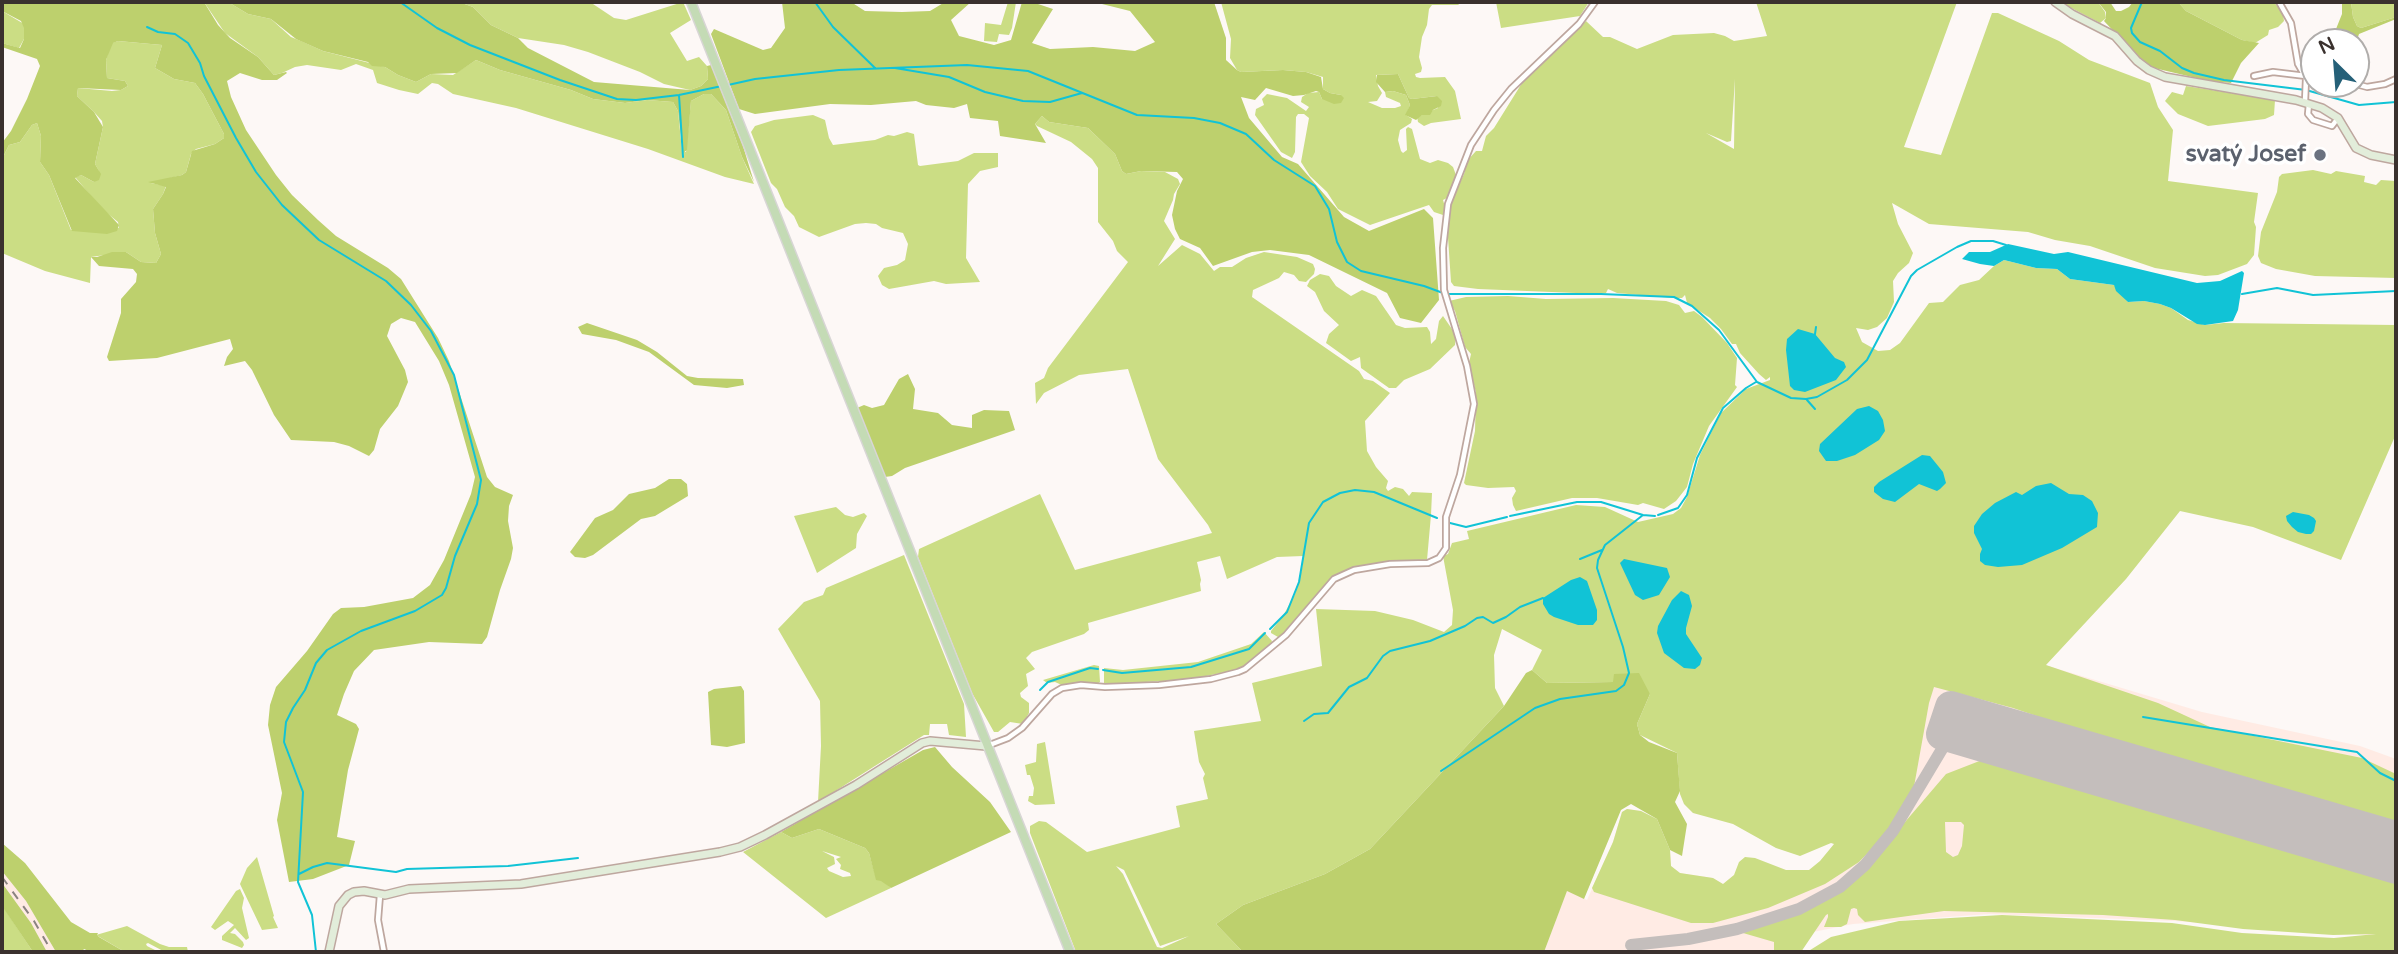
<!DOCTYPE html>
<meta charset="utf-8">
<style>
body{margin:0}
#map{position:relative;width:2398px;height:954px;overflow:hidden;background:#fdf8f6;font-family:"Varela Round",sans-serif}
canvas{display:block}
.frame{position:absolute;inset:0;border:4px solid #3a312e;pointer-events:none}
.north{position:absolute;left:2300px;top:28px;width:70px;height:70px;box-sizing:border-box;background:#fff;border:2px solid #b0adab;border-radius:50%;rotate:335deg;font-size:19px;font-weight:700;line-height:28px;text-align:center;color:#3a312e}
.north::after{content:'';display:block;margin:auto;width:24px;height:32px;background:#256078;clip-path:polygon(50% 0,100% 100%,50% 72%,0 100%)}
</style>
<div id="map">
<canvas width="2398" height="954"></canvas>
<div class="frame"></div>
<div class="north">N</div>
</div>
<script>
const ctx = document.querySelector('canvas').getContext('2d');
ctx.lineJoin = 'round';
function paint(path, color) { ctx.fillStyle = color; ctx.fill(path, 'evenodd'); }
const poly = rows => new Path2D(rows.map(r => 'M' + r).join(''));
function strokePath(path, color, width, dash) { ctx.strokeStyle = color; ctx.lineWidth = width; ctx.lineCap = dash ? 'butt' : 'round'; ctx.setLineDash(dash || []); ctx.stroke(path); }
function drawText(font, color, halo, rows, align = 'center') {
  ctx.font = font + ' "Varela Round",sans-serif'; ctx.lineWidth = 7; ctx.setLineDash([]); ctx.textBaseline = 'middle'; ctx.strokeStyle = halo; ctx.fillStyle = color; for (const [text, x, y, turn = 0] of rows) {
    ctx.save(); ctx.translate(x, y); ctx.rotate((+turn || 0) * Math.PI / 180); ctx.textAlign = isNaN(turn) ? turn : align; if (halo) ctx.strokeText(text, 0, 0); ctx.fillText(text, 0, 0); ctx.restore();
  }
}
paint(poly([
 [2045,665,2202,712,2360,746,2396,759,2396,932,2368,935,2175,921,1989,914,1853,924,1813,932,1799,952,1544,952,1567,890,1587,900,1613,842,1622,812,1627,809,1641,811,1670,850,1671,866,1680,873,1713,878,1723,884,1734,875,1809,870,1872,828,1934,684],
 [2,871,26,901,56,952,47,952,31,923,2,883]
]), '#ffebe4');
paint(poly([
 [204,2,228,2,248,14,271,19,291,37,301,41,323,51,385,67,398,75,416,82,431,74,453,75,476,60,500,70,571,90,593,99,625,103,647,100,673,102,678,111,682,151,686,152,691,101,704,94,711,94,726,110,742,157,754,184,725,177,648,149,516,108,453,94,438,84,432,83,418,94,399,90,377,83,373,70,356,64,341,70,307,65,295,67,282,73,274,75,258,57,225,33],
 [459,2,590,2,614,18,626,20,683,2,691,20,670,33,687,61,699,57,707,66,708,79,701,86,690,90,664,84,640,72,588,52,564,45,518,38,491,25,473,7],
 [1008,2,1016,2,1012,28,1009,35,999,34,997,42,984,41,985,23,1001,25],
 [1221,2,1462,2,1458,5,1432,5,1429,9,1427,25,1422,37,1419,57,1422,68,1421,72,1415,74,1416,77,1420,78,1445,77,1455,91,1461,119,1431,123,1424,126,1418,122,1417,117,1438,108,1437,96,1412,99,1409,98,1398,74,1376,75,1378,86,1382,93,1377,101,1368,102,1382,108,1395,108,1401,106,1400,103,1386,97,1385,92,1393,91,1406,95,1410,105,1406,115,1412,119,1411,123,1400,130,1398,140,1401,151,1403,153,1407,150,1406,129,1408,127,1412,129,1420,159,1430,163,1438,160,1448,163,1453,167,1456,175,1449,197,1443,200,1445,207,1443,215,1434,212,1429,205,1370,225,1338,209,1327,192,1310,176,1301,162,1309,118,1304,114,1298,114,1296,117,1295,152,1292,158,1281,152,1255,115,1256,109,1264,105,1262,99,1267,94,1287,98,1306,111,1309,107,1301,102,1302,97,1308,93,1319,92,1322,99,1341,95,1330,93,1323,89,1323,77,1306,72,1283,70,1241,72,1237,70,1230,58,1231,39],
 [1496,2,1589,2,1580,16,1501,28],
 [1756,2,1957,2,1904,147,1941,155,1992,13,1998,13,2059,41,2089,60,2150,83,2158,107,2173,130,2168,181,2258,193,2254,222,2256,227,2254,255,2247,264,2218,275,2205,276,2155,268,2090,246,2055,240,2028,232,1929,224,1892,203,1898,224,1913,253,1909,263,1898,273,1893,281,1894,302,1887,318,1877,327,1868,330,1856,328,1862,342,1878,351,1890,350,1900,343,1929,303,1943,302,1960,285,1979,280,1994,266,2004,260,2036,268,2057,269,2070,279,2114,285,2128,302,2144,301,2160,304,2171,308,2188,320,2205,325,2224,323,2396,325,2396,434,2341,560,2253,527,2180,511,2126,579,2046,665,2158,703,2210,727,2362,758,2396,774,2396,822,2072,728,2013,708,1934,687,1929,703,1910,809,1859,862,1825,884,1768,908,1713,923,1691,923,1594,892,1592,888,1613,842,1622,812,1627,809,1641,811,1657,819,1670,850,1671,866,1680,873,1713,878,1723,884,1734,875,1739,862,1745,857,1755,858,1786,870,1809,870,1820,861,1834,844,1831,843,1800,856,1776,848,1733,824,1693,813,1684,804,1680,794,1677,753,1640,735,1637,724,1650,694,1613,682,1547,683,1532,670,1542,650,1502,629,1494,655,1495,688,1504,706,1370,849,1325,874,1243,905,1216,924,1243,952,1076,952,1030,833,1030,826,1039,821,1046,822,1087,852,1180,827,1176,806,1208,799,1203,778,1205,774,1199,762,1194,731,1261,721,1252,683,1322,666,1316,609,1375,611,1413,620,1444,632,1452,625,1453,610,1443,556,1448,554,1452,543,1469,539,1467,531,1576,505,1605,507,1638,522,1673,514,1681,508,1687,497,1700,455,1721,413,1746,389,1770,380,1770,377,1766,380,1759,374,1740,353,1736,344,1732,344,1721,329,1710,318,1687,303,1685,295,1682,298,1673,298,1617,293,1608,289,1606,293,1576,293,1478,289,1454,286,1451,282,1447,223,1450,204,1464,174,1467,161,1476,151,1482,151,1486,136,1494,128,1522,83,1586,21,1603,37,1610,37,1637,49,1673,35,1714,33,1725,36,1734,41,1767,36],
 [1735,79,1734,149,1706,133,1727,142,1731,141],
 [1116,866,1124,870,1160,946,1189,936,1162,948,1157,947,1123,874],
 [2060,2,2098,2,2105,12,2106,18,2100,23],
 [2178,2,2274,2,2283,14,2284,21,2278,27,2269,30,2268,35,2255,43,2242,40,2186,11],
 [2351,2,2396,2,2396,17,2361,28,2357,26,2353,17],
 [2,11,24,24,24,39,19,48,2,43],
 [118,41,162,45,155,68,174,79,195,83,203,94,224,134,224,138,215,144,196,149,191,154,186,172,182,175,151,183,166,186,163,194,153,209,155,233,161,254,156,263,141,262,126,252,91,257,90,283,45,271,2,253,2,159,9,145,20,142,32,125,37,123,41,136,40,162,49,175,71,230,119,228,118,222,102,209,75,177,81,175,94,182,99,171,95,164,103,127,102,121,94,112,77,96,78,88,112,91,121,90,128,86,125,81,107,78,106,60,110,47,112,43],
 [2186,86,2275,100,2274,115,2265,119,2208,126,2178,114,2165,101,2172,92,2183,95],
 [813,115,825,120,829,138,833,145,875,140,888,135,894,136,907,132,914,134,918,165,920,166,958,161,974,153,998,153,998,167,980,171,968,184,966,258,980,282,946,284,934,281,889,289,882,285,878,276,884,268,897,265,905,260,908,244,903,233,882,228,876,224,866,223,855,224,819,237,799,227,794,216,785,207,777,189,771,183,751,132,755,126,774,120],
 [1042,116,1049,122,1088,128,1115,154,1122,171,1126,174,1141,171,1165,172,1178,179,1180,184,1174,194,1173,200,1164,221,1175,239,1158,266,1182,245,1200,254,1214,271,1220,267,1232,267,1246,258,1264,252,1297,257,1313,264,1315,269,1314,274,1306,282,1299,281,1294,275,1284,272,1279,278,1253,290,1252,297,1359,371,1364,379,1373,381,1390,393,1365,421,1367,451,1376,467,1388,481,1386,488,1388,491,1395,487,1403,489,1409,496,1412,492,1432,493,1431,515,1427,560,1384,563,1348,570,1335,576,1284,635,1278,637,1271,633,1271,631,1283,616,1295,594,1302,569,1303,556,1277,557,1227,579,1220,556,1197,562,1201,580,1200,584,1201,591,1088,623,1089,630,1084,634,1032,652,1026,658,1035,669,1026,674,1028,686,1020,693,1021,697,1029,703,1029,713,1023,724,1010,722,998,732,994,732,972,693,918,557,919,549,1040,494,1075,570,1212,533,1208,525,1158,459,1128,369,1079,375,1044,393,1036,404,1035,383,1044,378,1048,368,1128,262,1117,251,1113,241,1098,222,1098,168,1092,159,1071,142,1037,126,1035,124],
 [2313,170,2331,174,2336,171,2365,176,2364,182,2376,185,2381,180,2396,181,2396,278,2315,276,2276,269,2261,263,2258,256,2261,232,2277,192,2279,177,2282,174],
 [1320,274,1329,276,1336,286,1351,296,1362,290,1376,296,1396,325,1405,328,1427,327,1430,332,1431,344,1436,339,1439,321,1443,316,1456,335,1455,345,1430,369,1404,380,1396,388,1389,388,1361,368,1360,357,1351,361,1326,343,1329,334,1339,325,1324,311,1315,292,1307,286,1310,280],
 [1508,296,1546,299,1613,298,1666,301,1679,305,1685,313,1694,311,1702,317,1727,343,1737,358,1735,385,1737,387,1709,426,1693,464,1687,487,1676,501,1664,509,1643,503,1638,505,1597,498,1572,498,1516,511,1513,505,1512,498,1516,491,1514,487,1488,488,1466,485,1464,483,1475,431,1476,393,1469,363,1471,354,1465,347,1455,311,1449,301,1466,297],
 [836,507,845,515,853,517,864,513,867,516,857,534,856,548,817,573,794,516],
 [904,555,964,704,966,737,949,735,947,724,930,724,929,735,924,735,818,802,821,746,820,701,778,629,804,602,823,595,826,588],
 [1264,632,1272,641,1271,644,1240,669,1187,680,1104,684,1104,668,1123,670,1198,662,1251,644],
 [1094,665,1099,666,1100,682,1097,684,1078,683,1064,686,1055,682,1047,683,1043,680],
 [1045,742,1055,804,1035,805,1028,801,1029,796,1033,796,1034,788,1030,775,1027,775,1025,765,1036,762,1037,744],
 [1982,760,2396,881,2396,952,1807,952,1831,937,1899,921,2002,915,2172,923,2242,933,2334,938,2376,934,2333,935,2243,929,2175,920,2103,915,1944,911,1865,922,1858,915,1857,909,1854,908,1851,909,1847,924,1841,927,1824,927,1828,917,1828,914,1826,915,1801,952,1776,952,1774,951,1774,942,1743,933,1742,926,1753,920,1797,905,1839,885,1870,863,1946,774],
 [1945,822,1961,822,1964,825,1962,846,1958,855,1953,857,1946,852],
 [819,829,865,848,869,853,875,874,891,888,826,918,743,852,781,832,792,838],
 [822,851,841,857,836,859,841,865,840,869,850,873,851,876,843,877,829,871,827,868,835,864,834,857],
 [257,857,274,916,273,917,278,928,262,930,240,884,247,868],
 [240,889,244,898,242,908,249,938,246,940,235,928,230,933,235,934,243,942,244,945,242,948,222,940,222,936,234,925,228,921,215,930,211,927,236,891],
 [2,906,4,908,33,952,2,952],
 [127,926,160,944,169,947,187,947,188,952,165,952,148,943,146,944,147,946,159,952,125,952,96,935]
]), '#cbdd84');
paint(poly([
 [2,2,204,2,218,25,230,38,258,57,274,75,286,72,287,73,277,80,262,80,240,73,227,81,231,97,246,130,276,175,292,195,318,220,336,236,388,268,401,279,438,338,449,361,487,477,495,487,513,495,509,506,508,521,513,548,511,559,500,590,487,637,482,644,429,642,374,650,354,671,344,694,337,715,356,724,359,729,348,770,337,837,355,841,349,865,313,879,289,882,277,820,282,793,268,725,270,705,276,687,307,651,333,614,341,608,364,607,413,598,430,585,444,560,471,494,475,477,449,385,439,361,415,322,401,318,391,324,387,336,405,370,408,382,398,406,380,429,374,450,369,456,349,446,334,442,291,440,274,415,252,370,245,361,224,366,227,357,233,349,230,339,157,358,109,361,107,357,121,313,121,299,136,282,137,274,133,269,99,266,91,257,97,257,112,252,126,252,141,262,156,263,161,254,155,233,153,209,163,194,166,187,148,182,182,175,186,172,192,151,215,144,224,138,224,134,203,94,195,83,174,79,155,68,162,45,118,41,113,43,106,60,107,78,125,81,128,86,121,90,78,88,77,96,94,112,103,127,95,164,101,174,99,180,94,182,81,175,75,178,119,225,117,231,107,234,72,231,49,175,40,162,41,136,37,123,32,125,20,142,9,145,2,159,2,143,11,131,27,99,40,66,37,59,2,47,2,43,20,48,24,39,24,28,21,21,2,11],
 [228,2,459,2,473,7,491,25,518,38,528,48,594,82,690,90,701,86,708,79,707,66,711,65,743,146,754,182,742,157,726,110,711,94,704,94,691,101,687,150,683,153,678,111,673,102,647,100,625,103,593,99,571,90,500,70,476,60,457,73,431,74,416,82,398,75,385,67,372,66,368,62,323,51,296,39,271,19,248,14],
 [782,2,851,2,865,11,902,12,930,11,945,2,1001,2,971,2,951,20,959,36,994,45,1011,40,1022,2,1032,2,1053,9,1032,43,1050,49,1093,47,1135,51,1155,42,1130,11,1094,2,1214,2,1226,38,1226,60,1237,70,1241,72,1283,70,1306,72,1321,77,1323,89,1330,93,1341,95,1344,98,1341,103,1334,104,1322,99,1319,92,1316,91,1304,95,1293,96,1266,88,1255,100,1241,97,1249,118,1282,157,1298,164,1344,217,1369,231,1424,209,1433,218,1439,300,1421,323,1400,318,1387,293,1309,255,1270,250,1252,252,1213,266,1200,248,1180,239,1175,229,1172,215,1177,191,1183,179,1177,172,1141,171,1126,174,1122,171,1115,154,1088,128,1049,122,1042,116,1035,124,1046,143,1000,136,998,121,970,118,967,104,954,108,926,105,916,101,871,105,830,104,755,114,739,109,711,34,714,29,763,50,771,48,785,28],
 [2098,2,2110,2,2116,11,2121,11,2129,7,2133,2,2178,2,2186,11,2242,40,2259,43,2241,63,2231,83,2209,81,2154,68,2140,59,2104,21,2106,18,2106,12],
 [2342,2,2351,2,2353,17,2357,26,2361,28,2396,17,2396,19,2359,34,2357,40,2354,42,2339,42,2334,34,2342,14],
 [1398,74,1409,98,1412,99,1437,96,1442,101,1441,106,1433,110,1430,115,1422,115,1416,120,1405,115,1410,105,1406,95,1393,91,1385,92,1376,82,1377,75],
 [587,323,637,340,657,352,687,376,698,378,743,379,744,385,727,388,694,385,649,352,616,340,582,334,578,327],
 [908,374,915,389,913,409,938,413,952,425,972,428,972,415,984,410,1009,411,1015,430,905,468,892,476,885,477,857,408,864,405,872,408,884,405,899,379],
 [669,479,681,479,687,484,688,496,655,516,641,519,593,555,585,558,575,557,570,552,595,518,613,510,629,494,655,488],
 [1532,670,1547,683,1613,682,1614,674,1639,673,1650,694,1637,724,1640,735,1649,742,1677,753,1680,791,1675,802,1687,824,1682,856,1670,850,1657,819,1631,804,1621,810,1584,899,1567,891,1544,952,1243,952,1216,924,1243,905,1325,874,1370,849,1504,706,1526,673],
 [741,686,744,691,745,743,727,747,711,745,708,692,714,689],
 [935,747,952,767,990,802,1011,832,891,888,881,881,876,880,869,853,865,848,819,829,792,838,781,832,923,750],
 [2,843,25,863,71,922,90,933,98,933,97,935,99,937,125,952,91,952,84,949,82,952,56,952,26,901,2,871],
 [2,883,31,923,47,952,33,952,2,906]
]), '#bdd06d');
paint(poly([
 [2008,244,2054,254,2068,252,2197,283,2220,281,2242,271,2244,273,2238,310,2233,321,2205,325,2197,324,2171,308,2160,304,2144,301,2128,302,2116,291,2114,285,2070,279,2057,269,2036,268,2004,260,1994,266,1980,264,1962,259,1969,252,1990,252],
 [1798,329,1815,334,1835,358,1844,362,1846,367,1836,380,1805,392,1794,390,1790,386,1786,350,1787,339],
 [1869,406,1878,411,1883,420,1885,431,1879,440,1855,455,1837,461,1826,461,1819,451,1820,444,1857,409],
 [1922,455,1930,456,1943,472,1946,483,1940,489,1937,491,1919,484,1895,502,1883,499,1874,492,1874,487,1879,482],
 [2051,483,2069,494,2083,495,2092,501,2098,513,2097,527,2062,548,2022,565,1998,567,1985,565,1980,561,1980,554,1982,549,1974,533,1974,526,1982,514,1995,503,2016,492,2022,495,2036,486],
 [2293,512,2309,515,2314,518,2316,521,2314,531,2311,534,2306,534,2298,532,2292,527,2287,521,2286,516],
 [1624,559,1667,568,1670,577,1659,595,1643,600,1635,595,1620,563],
 [1580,577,1587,581,1597,610,1597,620,1593,625,1578,625,1554,617,1549,614,1543,604,1543,598,1571,580],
 [1681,591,1689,595,1692,606,1686,628,1686,634,1702,658,1700,665,1695,669,1684,668,1664,653,1657,633,1658,626,1672,600]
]), '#11c3d6');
strokePath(poly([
 [400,2,437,28,470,45,560,80,617,99,636,100,679,95,722,86],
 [815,2,833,27,875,68],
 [2142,2,2131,28,2132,33,2140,42,2160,51,2182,68,2194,73,2224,80,2306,90,2359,105,2396,102],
 [147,27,158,32,175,34,188,43,200,63,204,76,236,138,256,172,282,205,319,240,386,281,411,305,431,331,454,375,481,480,477,504,455,556,446,588,442,595,415,611,361,631,327,650,316,663,305,690,293,708,286,722,284,742,303,792,298,882,312,915,316,952],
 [895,68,949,77,985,92,1023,101,1050,102,1082,93],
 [728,85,755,79,839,70,967,65,1028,71,1137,115,1194,118,1220,123,1246,134,1274,160,1315,186,1329,209,1337,242,1347,262,1361,271,1424,286,1443,293],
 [679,95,683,157],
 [1448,294,1601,294,1674,297,1692,306,1719,330,1757,382,1791,398,1806,399,1817,397,1847,380,1867,360,1911,276,1917,270,1957,247,1971,241,1993,241,2006,245],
 [2242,294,2277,288,2313,295,2396,291],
 [1815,334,1816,327],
 [1807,400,1815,409],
 [1658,515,1678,508,1687,495,1697,458,1723,408,1746,388,1756,382],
 [1510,516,1577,502,1601,502,1643,515,1655,516],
 [1450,523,1466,527,1507,517],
 [1580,559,1602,550],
 [1270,629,1287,612,1299,582,1309,523,1323,502,1340,493,1355,490,1374,492,1437,518],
 [1103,670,1122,673,1191,667,1249,649,1265,633],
 [1040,690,1048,682,1090,668,1098,669],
 [2143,717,2357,752,2380,773,2396,781],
 [1304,721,1314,714,1328,713,1349,687,1367,678,1383,656,1390,651,1430,641,1465,626,1477,618,1483,617,1493,623,1506,617,1520,607,1543,598],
 [1441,771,1535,708,1560,699,1616,691,1624,685,1629,673,1623,647,1597,568,1598,560,1605,545,1643,515],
 [299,874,313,867,327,863,396,872,407,869,508,866,578,858]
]), '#11c3d6', 2);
strokePath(poly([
 [1631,945,1688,939,1737,929,1799,909,1840,887,1865,865,1893,831,1957,724]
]), '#c4bebc', 12);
strokePath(poly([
 [2396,837,1951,707,1942,734,2396,868]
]), '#c4bebc', 32);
const street = poly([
 [2279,2,2291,23,2298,64,2306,78,2305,102],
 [2254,76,2273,72,2314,77],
 [2356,84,2367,87,2385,84,2396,79],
 [2309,104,2308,114,2313,120,2332,126,2338,118],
 [987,746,1008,738,1022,728,1052,694,1062,688,1081,685,1105,687,1159,685,1211,679,1238,672,1245,669,1286,635,1334,579,1354,570,1390,564,1428,563,1439,558,1446,548,1446,517,1460,475,1474,404,1467,366,1444,290,1443,248,1448,204,1471,145,1494,110,1511,89,1579,24,1595,2],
 [380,895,378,920,384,952]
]);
const secondary = poly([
 [2055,2,2072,14,2115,36,2137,61,2149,70,2165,77,2296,100,2322,108,2338,118,2356,148,2371,155,2396,160],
 [329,952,339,906,348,895,354,892,364,891,385,895,409,889,521,884,720,852,740,847,765,835,856,785,922,743,930,741,986,746]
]);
const primary = poly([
 [691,2,1070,952]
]);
strokePath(street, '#bea79f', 8);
strokePath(secondary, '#bea79f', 10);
strokePath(primary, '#d8d6d5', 11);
strokePath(street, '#fff', 4.5);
strokePath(secondary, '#e2edda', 7);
strokePath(primary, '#c4dbb5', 8);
strokePath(poly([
 [2,877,34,921,52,952]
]), '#8b8381', 2, [9, 9]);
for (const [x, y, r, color] of [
 [2320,155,7,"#6b7280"]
]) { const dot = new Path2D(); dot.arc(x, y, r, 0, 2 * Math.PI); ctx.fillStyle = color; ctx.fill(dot); strokePath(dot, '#fff', 2.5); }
drawText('bold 23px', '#5b616d', '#fff', [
 ["svatý Josef",2306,155]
], 'right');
</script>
